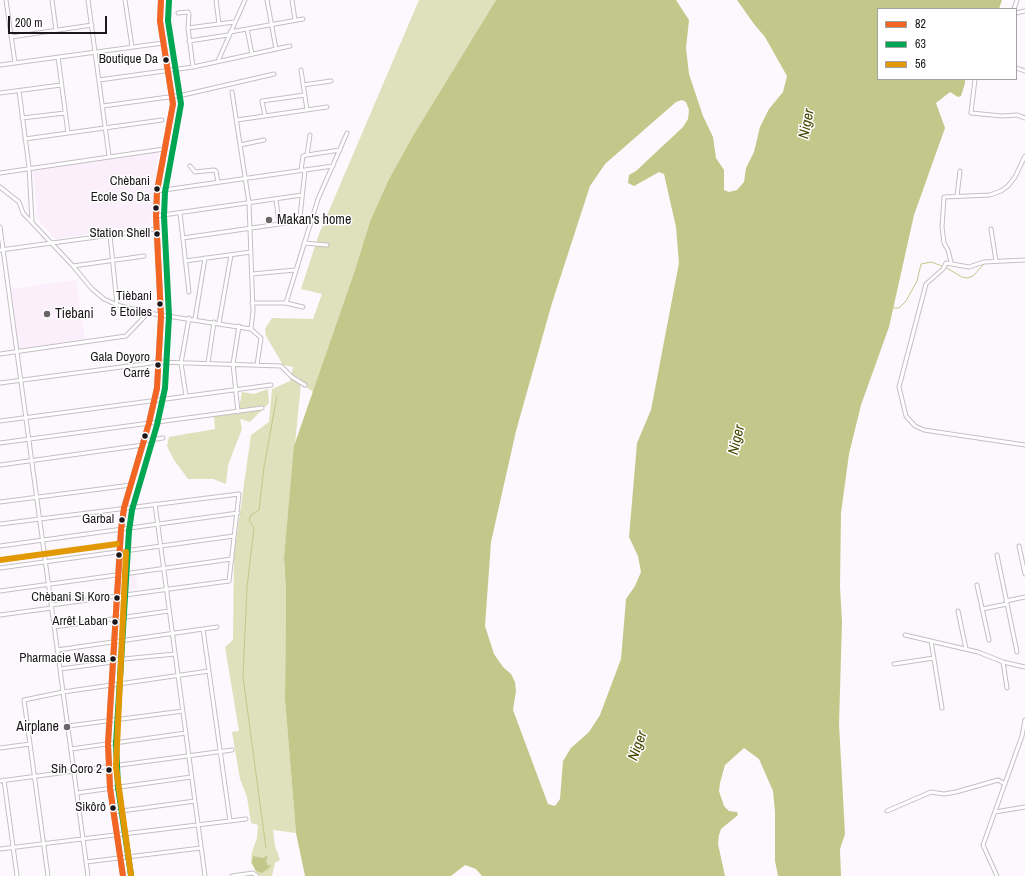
<!DOCTYPE html>
<meta charset="utf-8">
<style>
body{margin:0}
#map{position:relative;width:1025px;height:876px;overflow:hidden;background:#fcf8fd;font-family:"Archivo Narrow",sans-serif}
canvas{display:block}
.legend{position:absolute;left:877px;top:8px;width:140px;height:72px;box-sizing:border-box;background:#fff;border:1px solid #a3a2a3;margin:0;padding:5px 7px;list-style:none;font-size:12px;color:#1a161a}
.legend li{display:flex;align-items:center;gap:8px;height:20px}
.legend b{width:20px;border:1px solid #a3a2a3}
.scale{position:absolute;left:8px;top:16px;width:99px;height:18px;box-sizing:border-box;border:2px solid #1a161a;border-top:0;padding-left:5px;font-size:12px;line-height:14px;white-space:nowrap;color:#1a161a;-webkit-text-stroke:3px #fff;paint-order:stroke}
</style>
<div id="map">
<canvas width="1025" height="876"></canvas>
<ul class="legend">
<li><b style="height:5px;background:#f26522"></b>82</li>
<li><b style="height:5px;background:#00a651"></b>63</li>
<li><b style="height:5px;background:#e19803"></b>56</li>
</ul>
<div class="scale">200 m</div>
</div>
<script>
const ctx = document.querySelector('canvas').getContext('2d');
ctx.lineJoin = 'round';
function paint(path, color) { ctx.fillStyle = color; ctx.fill(path, 'evenodd'); }
const poly = rows => new Path2D(rows.map(r => 'M' + r).join(''));
function strokePath(path, color, width, dash) { ctx.strokeStyle = color; ctx.lineWidth = width; ctx.lineCap = dash ? 'butt' : 'round'; ctx.setLineDash(dash || []); ctx.stroke(path); }
function drawText(font, color, halo, rows, align = 'center') {
  ctx.font = font + ' "Archivo Narrow",sans-serif'; ctx.lineWidth = 3; ctx.setLineDash([]); ctx.textBaseline = 'middle'; ctx.strokeStyle = halo; ctx.fillStyle = color; for (const [text, x, y, turn = 0] of rows) {
    ctx.save(); ctx.translate(x, y); ctx.rotate((+turn || 0) * Math.PI / 180); ctx.textAlign = isNaN(turn) ? turn : align; if (halo) ctx.strokeText(text, 0, 0); ctx.fillText(text, 0, 0); ctx.restore();
  }
}
paint(poly([
 [158,151,151,225,55,239,38,219,33,171],
 [76,280,85,339,18,349,10,289],
 [136,574,138,588,121,591,122,576]
]), '#faeffb');
paint(poly([
 [419,0,496,0,414,134,389,179,370,221,355,270,313,392,301,383,284,557,286,591,285,700,296,833,273,830,275,846,280,860,275,863,272,876,261,876,258,875,251,863,252,852,257,838,258,825,251,823,247,797,240,779,232,732,239,731,225,647,233,640,234,555,251,435,269,422,272,389,290,381,293,367,283,365,266,336,265,329,272,318,313,319,322,294,301,289,319,234],
 [268,389,269,403,250,422,240,419,242,429,228,465,226,484,213,479,188,479,174,460,167,446,169,437,215,429,214,417,239,409,242,392,254,394]
]), '#dee1bb');
paint(poly([
 [496,0,676,0,689,20,686,48,689,74,703,116,713,137,716,158,724,170,724,190,729,192,737,190,744,182,746,168,754,152,760,127,769,109,783,92,787,76,765,37,754,24,737,0,1002,0,999,9,878,9,878,79,965,79,965,83,961,96,958,97,950,92,936,103,945,128,914,215,889,327,861,405,849,454,841,513,840,587,842,622,839,724,845,834,840,849,841,876,778,876,775,861,775,812,773,791,759,759,744,748,725,765,720,783,719,791,724,806,729,811,737,812,738,815,721,829,719,835,718,844,725,876,482,876,476,869,465,865,451,876,305,876,296,833,285,700,286,591,284,557,294,446,355,270,370,221,389,179,414,134],
 [682,100,686,102,689,110,688,119,683,127,636,171,629,175,628,183,634,186,659,172,664,174,676,227,679,263,651,410,637,443,629,537,638,556,641,572,635,586,626,599,621,659,600,715,589,732,571,748,563,761,560,799,555,806,548,804,513,710,516,691,515,682,511,674,503,667,494,654,485,626,491,542,516,431,552,303,590,186,605,164,676,102],
 [268,855,266,861,268,866,271,864,270,867,262,873,256,871,252,863,253,856,263,858]
]), '#c3c88a');
strokePath(poly([
 [945,267,962,277,967,278,973,276,984,264],
 [892,308,899,308,906,301,917,281,921,264,931,262,942,266],
 [266,848,243,677,247,587,254,528,249,520,251,515,259,510,264,467,277,396]
]), '#c3c88a', 1);
const minor = poly([
 [6,0,15,63],
 [52,0,56,30],
 [88,0,109,156],
 [125,0,132,47],
 [216,0,219,24],
 [267,0,276,49],
 [292,0,295,20],
 [1014,9,1017,0],
 [178,13,188,12,189,14,188,28,193,67],
 [1016,13,1025,11],
 [188,28,234,22],
 [247,29,252,54],
 [230,32,303,19],
 [11,37,92,25],
 [189,41,228,35],
 [58,57,68,133],
 [218,61,245,0],
 [0,65,163,43],
 [1016,68,1025,71],
 [301,70,307,110],
 [975,79,971,113,1002,116,1017,115,1025,118],
 [99,80,193,67,290,46],
 [303,85,331,81],
 [19,91,29,167,32,222],
 [232,92,249,203,253,311,251,329],
 [0,93,61,85],
 [103,106,183,95,274,74],
 [265,116,262,101,305,95],
 [22,118,65,113],
 [237,120,327,107],
 [25,139,162,120],
 [240,145,264,140],
 [307,155,340,150],
 [190,166,195,172,214,170,216,171,218,182],
 [301,170,303,156,307,155,310,135],
 [305,170,300,217,303,221,311,222],
 [0,173,164,149],
 [0,187,19,202,23,213,73,266,92,289,104,299,117,305,148,313,251,329,261,338,257,365],
 [157,191,333,166],
 [957,196,960,171],
 [276,199,279,224],
 [180,213,189,292],
 [156,216,302,195],
 [0,227,88,876],
 [991,229,996,261],
 [110,235,117,305],
 [183,238,293,222],
 [304,243,327,245],
 [0,250,156,229],
 [1025,260,984,262,969,267,946,263,943,269,926,284,899,387,906,416,915,426,924,430,1025,445],
 [185,261,251,252],
 [951,262,948,250,944,243,942,227,944,197,990,195,1001,191,1008,186,1015,177,1025,156],
 [73,266,144,256],
 [252,274,295,270],
 [252,303,286,303,303,307],
 [286,303,318,199,347,133],
 [195,319,205,258],
 [219,323,231,255],
 [0,354,126,336,148,313],
 [208,363,214,322],
 [0,383,159,362,281,366,292,377,305,385],
 [186,396,181,363,189,318],
 [238,412,233,364,239,326],
 [0,421,271,385],
 [144,441,163,438],
 [0,443,262,408],
 [0,465,143,445],
 [0,502,131,485],
 [155,504,205,876],
 [0,524,239,494,229,581,51,605],
 [0,546,238,513],
 [1019,546,1025,574],
 [997,555,1017,652],
 [0,568,234,536],
 [977,585,989,640],
 [0,591,232,559],
 [1006,601,1025,597],
 [982,609,1007,604],
 [958,611,966,649],
 [0,615,52,608],
 [54,627,169,611],
 [203,629,230,821],
 [905,635,978,652,1003,662,1025,667],
 [931,641,942,708],
 [57,650,217,627],
 [113,660,175,654],
 [1003,662,1007,688],
 [894,664,934,658],
 [60,669,113,662],
 [68,726,183,711],
 [0,748,30,744],
 [71,749,186,733],
 [4,780,17,876],
 [0,781,232,750],
 [77,793,191,777],
 [887,811,931,792,944,794,956,792,998,780,1005,784],
 [114,812,195,801],
 [995,812,1025,807],
 [0,849,246,819],
 [86,862,201,848],
 [48,876,24,700,63,692,209,671],
 [232,876,253,873,257,876],
 [997,876,983,845,1022,736,1025,720]
]);
const secondary = poly([
 [123,876,110,788,108,744,121,530,124,508,149,423,157,388,161,316,156,216,157,191,173,104,160,21,161,0]
]);
strokePath(minor, '#c3bfc4', 5);
strokePath(secondary, '#c3bfc4', 6);
strokePath(minor, '#fffeff', 3);
strokePath(secondary, '#fffeff', 4.5);
strokePath(poly([
 [123,876,110,788,108,744,121,530,124,508,149,423,157,388,161,316,156,216,157,191,173,104,160,21,161,0]
]), '#f26522', 6);
strokePath(poly([
 [131,875,118,787,116,744,129,531,132,510,157,425,165,388,169,316,164,216,165,192,181,104,168,21,169,0]
]), '#00a651', 6);
strokePath(poly([
 [126,552,116,767,131,875],
 [0,560,117,544]
]), '#e19803', 6);
for (const [x, y, r, color] of [
 [166,60,3.5,"#1a161a"],
 [157,189,3.5,"#1a161a"],
 [156,208,3.5,"#1a161a"],
 [269,220,4,"#696569"],
 [157,234,3.5,"#1a161a"],
 [160,304,3.5,"#1a161a"],
 [47,314,4,"#696569"],
 [158,365,3.5,"#1a161a"],
 [145,436,3.5,"#1a161a"],
 [122,520,3.5,"#1a161a"],
 [119,555,3.5,"#1a161a"],
 [117,598,3.5,"#1a161a"],
 [115,622,3.5,"#1a161a"],
 [113,659,3.5,"#1a161a"],
 [67,727,4,"#696569"],
 [109,770,3.5,"#1a161a"],
 [113,808,3.5,"#1a161a"]
]) { const dot = new Path2D(); dot.arc(x, y, r, 0, 2 * Math.PI); ctx.fillStyle = color; ctx.fill(dot); strokePath(dot, '#fff', 1.5); }
drawText('13px', '#1a161a', '#fff', [
 ["Boutique Da",158,60],
 ["Chèbani",150,182],
 ["Ecole So Da",150,198],
 ["Station Shell",150,234],
 ["Tièbani",152,297],
 ["5 Etoiles",152,313],
 ["Gala Doyoro",150,358],
 ["Carré",150,374],
 ["Garbal",114,520],
 ["Chèbani Si Koro",110,598],
 ["Arrêt Laban",108,622],
 ["Pharmacie Wassa",106,659],
 ["Sih Coro 2",102,770],
 ["Sikôrô",106,808]
], 'right');
drawText('14px', '#1a161a', '#fff', [
 ["Makan's home",277,220],
 ["Tiebani",55,314],
 ["Airplane",59,727,"right"]
], 'left');
drawText('italic 15px', '#444900', '#fff', [
 ["Niger",807,124,-79],
 ["Niger",737,440,-77],
 ["Niger",638,746,-70]
]);
</script>
